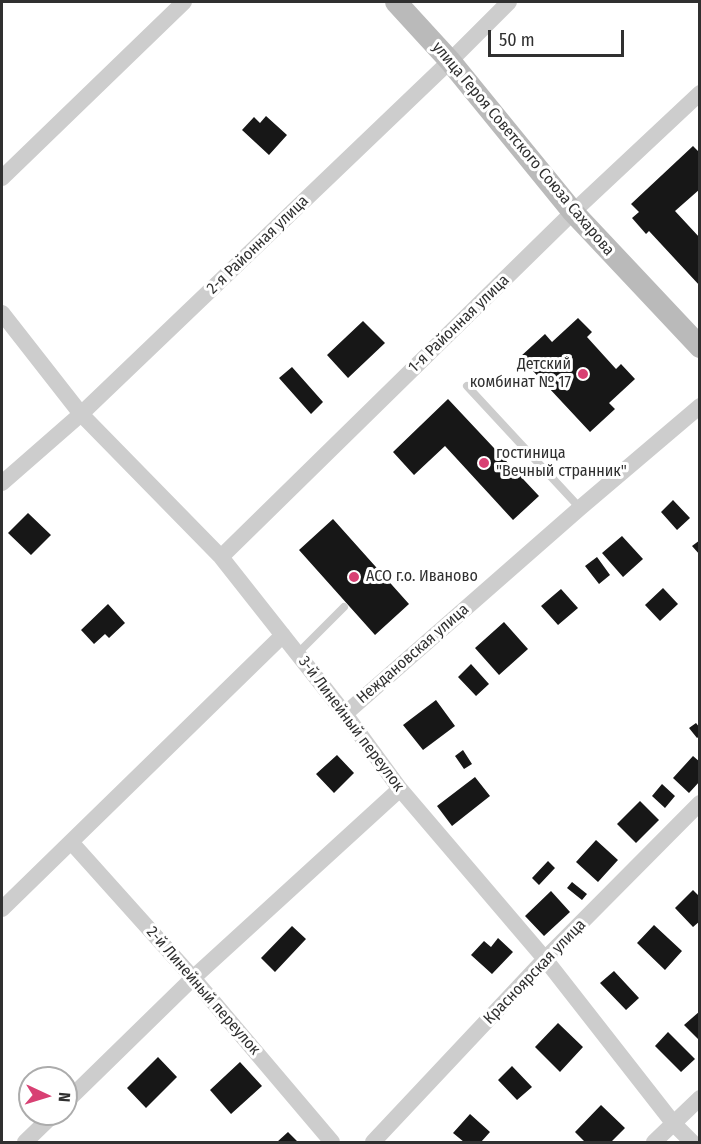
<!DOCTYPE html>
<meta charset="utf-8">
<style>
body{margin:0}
#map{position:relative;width:701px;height:1144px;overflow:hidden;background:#fff;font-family:"Fira Sans Condensed",sans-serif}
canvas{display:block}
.frame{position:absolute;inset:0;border:3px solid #303030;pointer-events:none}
.north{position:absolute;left:18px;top:1066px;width:60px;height:60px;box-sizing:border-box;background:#fff;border:2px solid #acacac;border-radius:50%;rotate:94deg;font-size:16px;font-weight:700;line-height:24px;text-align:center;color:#303030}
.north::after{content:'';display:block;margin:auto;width:21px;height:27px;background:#d84073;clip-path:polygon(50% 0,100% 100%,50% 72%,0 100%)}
.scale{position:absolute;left:488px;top:30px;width:136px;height:27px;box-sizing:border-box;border:3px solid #303030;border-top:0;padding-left:8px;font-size:18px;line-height:21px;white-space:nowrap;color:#303030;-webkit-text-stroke:4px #fff;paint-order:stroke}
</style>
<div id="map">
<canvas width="701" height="1144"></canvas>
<div class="frame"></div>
<div class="north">N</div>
<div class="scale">50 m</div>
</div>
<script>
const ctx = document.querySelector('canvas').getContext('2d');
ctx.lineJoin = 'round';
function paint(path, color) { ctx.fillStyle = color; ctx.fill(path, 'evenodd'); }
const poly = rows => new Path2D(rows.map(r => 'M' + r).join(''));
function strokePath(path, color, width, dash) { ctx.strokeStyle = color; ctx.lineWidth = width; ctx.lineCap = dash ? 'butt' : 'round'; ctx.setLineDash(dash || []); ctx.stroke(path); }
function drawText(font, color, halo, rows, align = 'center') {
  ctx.font = font + ' "Fira Sans Condensed",sans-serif'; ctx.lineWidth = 6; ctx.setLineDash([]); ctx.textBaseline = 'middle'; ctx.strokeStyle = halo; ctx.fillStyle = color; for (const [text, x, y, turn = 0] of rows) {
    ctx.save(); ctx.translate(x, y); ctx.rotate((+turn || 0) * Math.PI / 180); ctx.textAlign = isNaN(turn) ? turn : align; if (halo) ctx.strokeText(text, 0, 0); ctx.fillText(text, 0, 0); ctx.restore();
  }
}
paint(poly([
 [266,116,287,135,269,155,242,130,254,117,260,123],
 [693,146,700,153,700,189,675,211,700,238,700,286,649,231,646,234,632,218,639,212,631,204],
 [578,318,592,332,587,337,616,369,621,364,635,379,609,403,615,409,590,432,520,357,545,334,552,342],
 [363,321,385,343,348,378,327,355],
 [292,367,323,402,311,414,279,378],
 [448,399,539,496,513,520,445,446,414,475,393,452],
 [673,500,690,518,677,530,661,512],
 [28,513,51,535,31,555,8,533],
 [333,519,409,604,375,635,299,550],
 [622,536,643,559,623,577,602,553],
 [700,540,700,555,692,546],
 [597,557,610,575,599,584,585,566],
 [663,588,678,604,660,621,645,605],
 [561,589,578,608,558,625,541,606],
 [108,604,125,623,109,638,105,634,94,644,81,630],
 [504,622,528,649,499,675,475,648],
 [471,664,489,684,476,696,458,677],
 [436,700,455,726,423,750,403,725],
 [696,723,700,728,700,736,697,738,689,728],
 [463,750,472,764,464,769,455,756],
 [337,755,354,773,334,793,316,774],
 [693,756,700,762,700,781,689,793,673,778],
 [475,777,490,796,452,826,437,806],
 [662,784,675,796,665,808,652,796],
 [640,801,659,820,636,843,617,824],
 [596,840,618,860,598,882,576,862],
 [548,861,555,868,539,885,532,878],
 [572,882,587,894,582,900,567,888],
 [693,890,700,897,700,921,693,927,675,908],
 [551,891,570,912,544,936,525,916],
 [654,925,682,951,665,970,637,943],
 [292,926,306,939,275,972,261,958],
 [498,938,513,952,492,974,471,955,484,941,491,947],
 [614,971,639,998,626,1010,600,983],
 [700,1011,700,1041,684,1025],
 [558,1023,583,1047,560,1072,535,1047],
 [668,1032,695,1059,681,1072,655,1046],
 [158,1057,177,1077,146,1108,127,1088],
 [240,1062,262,1086,231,1114,210,1090],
 [512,1066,532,1087,517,1100,498,1080],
 [601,1105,625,1128,611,1142,585,1142,575,1132],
 [470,1114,490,1132,481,1142,464,1142,453,1133],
 [288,1132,298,1142,277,1142]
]), '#171717');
strokePath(poly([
 [467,386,580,508],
 [297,654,344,607]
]), '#cdcdcd', 8);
strokePath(poly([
 [2,178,184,2],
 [2,313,81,414,221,557,345,714,400,789,545,959,674,1124,692,1142],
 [2,483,81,414,450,61,509,2],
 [221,557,573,212,700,93],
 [345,714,580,508,700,406],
 [71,842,193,978,332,1142],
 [2,909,283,635],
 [66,1102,193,978,400,789],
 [25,1142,54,1114],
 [373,1142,545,959,700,803],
 [654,1142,700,1098]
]), '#cdcdcd', 16);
strokePath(poly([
 [396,2,450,61,573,212,700,347]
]), '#bababa', 22);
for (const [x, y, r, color] of [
 [583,374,6,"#d84073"],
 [484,463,6,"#d84073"],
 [354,577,6,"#d84073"]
]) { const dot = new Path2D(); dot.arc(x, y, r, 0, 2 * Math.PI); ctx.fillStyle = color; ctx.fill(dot); strokePath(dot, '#fff', 2); }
drawText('16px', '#303030', '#fff', [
 ["улица Героя Советского Союза Сахарова",523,149,50],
 ["2-я Районная улица",258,245,-44],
 ["1-я Районная улица",459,324,-44],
 ["Неждановская улица",413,654,-41],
 ["3-й Линейный переулок",351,724,53],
 ["Красноярская улица",535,972,-46],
 ["2-й Линейный переулок",203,991,49]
]);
drawText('16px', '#303030', '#fff', [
 ["Детский",571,365,"right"],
 ["комбинат № 17",571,383,"right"],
 ["гостиница",496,454],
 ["\"Вечный странник\"",496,472],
 ["АСО г.о. Иваново",366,577]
], 'left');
</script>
